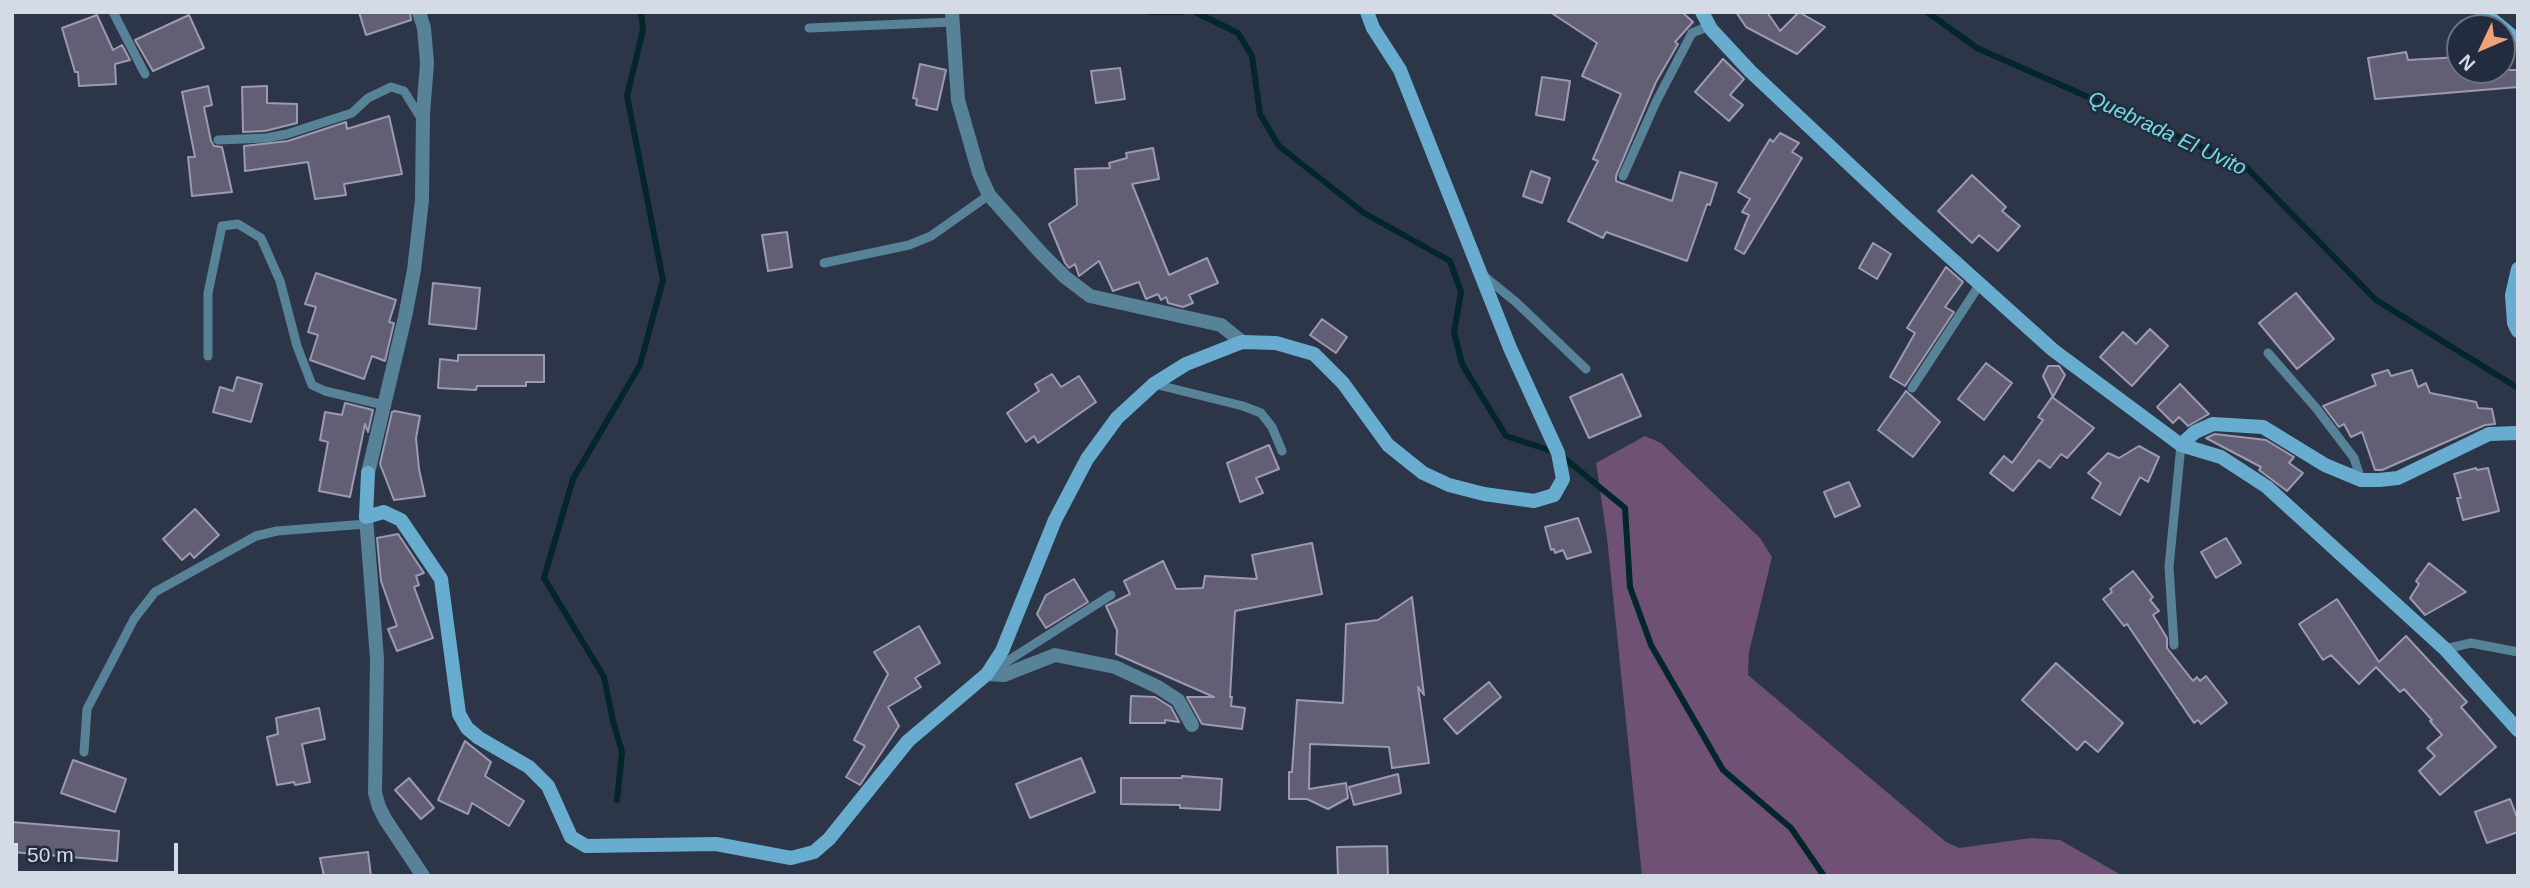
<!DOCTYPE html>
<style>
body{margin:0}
#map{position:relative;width:2530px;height:888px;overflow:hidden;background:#2c3648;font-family:Helvetica,sans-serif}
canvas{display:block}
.frame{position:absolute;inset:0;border:14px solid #d4dae6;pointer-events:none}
.north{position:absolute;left:2446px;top:14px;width:70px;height:70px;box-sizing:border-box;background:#222c3e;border:2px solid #697281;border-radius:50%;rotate:226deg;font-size:19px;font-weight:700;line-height:28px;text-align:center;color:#d4dae6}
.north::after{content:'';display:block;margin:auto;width:24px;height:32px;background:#f0a279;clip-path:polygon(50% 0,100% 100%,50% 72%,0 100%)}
.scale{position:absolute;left:14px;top:843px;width:164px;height:32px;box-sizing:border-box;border:4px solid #d4dae6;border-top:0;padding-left:9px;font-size:21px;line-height:24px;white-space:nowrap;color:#d4dae6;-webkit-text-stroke:5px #222c3e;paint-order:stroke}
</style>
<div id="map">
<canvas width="2530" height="888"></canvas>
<div class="frame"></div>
<div class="north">N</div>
<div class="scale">50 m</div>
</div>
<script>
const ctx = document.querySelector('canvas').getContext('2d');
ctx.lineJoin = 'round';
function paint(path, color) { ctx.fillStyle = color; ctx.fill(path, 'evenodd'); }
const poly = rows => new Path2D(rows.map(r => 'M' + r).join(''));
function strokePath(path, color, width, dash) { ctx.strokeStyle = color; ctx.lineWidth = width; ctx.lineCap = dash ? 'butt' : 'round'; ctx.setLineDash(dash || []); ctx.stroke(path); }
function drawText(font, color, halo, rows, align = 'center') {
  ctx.font = font + ' Helvetica,sans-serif'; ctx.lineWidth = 5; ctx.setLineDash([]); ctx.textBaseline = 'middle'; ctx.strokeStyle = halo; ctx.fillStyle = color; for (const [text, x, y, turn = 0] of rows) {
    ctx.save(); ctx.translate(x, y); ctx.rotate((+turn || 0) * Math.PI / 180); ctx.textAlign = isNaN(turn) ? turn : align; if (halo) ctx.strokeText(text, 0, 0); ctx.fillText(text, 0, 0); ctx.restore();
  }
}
paint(poly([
 [1645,436,1661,443,1760,538,1772,557,1749,652,1748,675,1946,842,1959,848,2031,838,2060,840,2123,876,1642,876,1607,538,1596,463]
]), '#6e5174');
strokePath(poly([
 [1150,12,1183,12],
 [1195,12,1238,33,1252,56,1260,114,1279,146,1364,213,1450,261,1461,292,1454,332,1462,364,1506,436,1558,453,1625,508,1630,587,1651,645,1723,770,1791,828,1824,876],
 [1927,12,1977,48,2245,166,2376,300,2518,388],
 [617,800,622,752,613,721,604,677,544,578,573,479,640,365,663,280,627,96,643,30,641,12]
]), '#022629', 6);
const building = poly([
 [359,12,410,12,411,20,366,35,359,12],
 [1550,12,1682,12,1693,22,1675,42,1678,44,1656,82,1616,176,1616,181,1621,183,1672,201,1680,172,1717,183,1710,205,1707,204,1687,261,1606,232,1603,238,1568,221,1598,161,1593,159,1621,94,1582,76,1597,43,1550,12],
 [1736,12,1767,12,1780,31,1799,12,1825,27,1797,54,1746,27,1736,12],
 [97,15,113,50,122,45,130,60,115,64,116,84,79,86,78,72,75,72,62,28,97,15],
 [189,15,204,48,153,71,135,40,189,15],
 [2406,52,2408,60,2460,57,2460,70,2518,70,2518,87,2375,99,2368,58,2406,52],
 [1723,59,1744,79,1730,95,1743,105,1729,121,1695,92,1723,59],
 [920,64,946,70,937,110,916,105,917,99,913,98,920,64],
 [1120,68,1125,99,1096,103,1091,71,1120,68],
 [1542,77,1570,81,1564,120,1536,115,1542,77],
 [208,86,212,105,204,107,211,141,214,146,222,147,232,192,192,196,188,157,195,157,182,92,208,86],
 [267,86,267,103,297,104,297,123,265,131,243,132,242,87,267,86],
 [389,116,402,174,344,184,346,195,315,199,308,162,245,171,244,146,288,141,346,122,347,129,389,116],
 [1780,133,1799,143,1792,152,1802,158,1744,254,1735,249,1749,215,1742,212,1750,199,1738,192,1770,139,1773,142,1780,133],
 [1153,148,1159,179,1132,184,1169,275,1207,258,1218,283,1189,295,1193,303,1183,307,1168,303,1166,297,1161,300,1158,294,1146,299,1139,282,1113,291,1099,261,1079,276,1075,264,1069,268,1065,263,1049,224,1077,205,1075,169,1110,168,1109,163,1127,158,1126,153,1153,148],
 [1531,171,1550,178,1542,203,1523,196,1531,171],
 [1972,175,2006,207,2002,211,2020,226,1998,251,1979,235,1972,243,1938,211,1972,175],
 [787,232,792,267,768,271,762,235,787,232],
 [1873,243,1891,254,1877,279,1859,268,1873,243],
 [1946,267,1963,282,1945,307,1954,312,1905,386,1890,377,1915,333,1907,328,1946,267],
 [316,273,396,300,389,322,394,323,385,361,372,356,364,379,310,360,318,335,308,332,316,307,305,304,316,273],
 [433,283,480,288,476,329,429,324,433,283],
 [2296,293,2334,339,2297,369,2259,323,2296,293],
 [1322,319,1347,337,1336,353,1310,335,1322,319],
 [2150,329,2168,346,2132,386,2100,357,2123,332,2136,344,2150,329],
 [458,355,544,355,544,382,526,382,526,386,477,386,476,390,438,388,440,359,458,361,458,355],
 [1986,363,2012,383,1984,420,1958,399,1986,363],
 [2048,366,2059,366,2065,375,2053,397,2043,376,2048,366],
 [2388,370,2391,376,2412,370,2418,387,2426,383,2430,393,2476,402,2478,408,2492,409,2495,424,2485,425,2382,470,2375,470,2362,432,2351,437,2344,424,2339,427,2323,406,2376,385,2372,375,2388,370],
 [1052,374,1061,387,1079,376,1096,402,1038,443,1034,436,1026,442,1007,413,1039,391,1035,384,1052,374],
 [1622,374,1641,416,1589,438,1570,397,1622,374],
 [237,377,262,384,251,422,213,412,220,387,233,391,237,377],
 [2180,384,2209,414,2188,426,2179,417,2173,423,2157,407,2180,384],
 [1906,391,1940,422,1913,457,1878,430,1906,391],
 [2052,397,2094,428,2067,458,2061,454,2050,468,2039,460,2013,491,1990,473,2004,456,2012,463,2043,420,2038,417,2052,397],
 [345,403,373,410,368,432,365,424,350,497,319,491,328,442,320,440,325,412,342,415,345,403],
 [395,411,420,416,416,438,419,469,425,496,394,500,380,464,392,412,395,411],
 [2215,434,2266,440,2294,457,2289,463,2303,473,2287,491,2259,470,2261,467,2206,438,2215,434],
 [1269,445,1279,469,1256,478,1263,493,1240,502,1227,463,1269,445],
 [2139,446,2159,457,2148,482,2140,477,2120,515,2092,498,2101,483,2088,473,2108,453,2119,458,2139,446],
 [2476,468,2477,470,2488,468,2499,511,2463,520,2457,498,2461,498,2454,474,2476,468],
 [1849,482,1860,506,1835,517,1824,492,1849,482],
 [195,509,219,535,194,558,190,553,182,560,163,539,195,509],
 [1578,518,1591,552,1567,559,1563,550,1555,553,1554,549,1551,550,1545,527,1578,518],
 [398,534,424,573,416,576,419,585,414,587,433,638,397,651,388,629,397,626,381,581,377,538,398,534],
 [2226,538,2241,563,2216,578,2201,552,2226,538],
 [1312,543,1322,594,1235,611,1230,697,1232,697,1231,706,1245,708,1242,729,1202,724,1187,697,1214,697,1116,654,1117,630,1106,606,1130,594,1124,581,1163,561,1176,589,1203,588,1205,576,1257,579,1252,555,1312,543],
 [2429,563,2466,592,2425,615,2410,598,2419,584,2416,581,2429,563],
 [2133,571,2153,597,2150,600,2159,611,2153,615,2167,638,2167,648,2193,681,2197,677,2200,681,2206,676,2227,703,2201,724,2198,720,2194,723,2127,624,2124,626,2103,599,2112,592,2110,589,2133,571],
 [1074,579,1088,602,1046,628,1037,614,1046,595,1074,579],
 [1412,597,1424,695,1418,687,1429,763,1392,768,1389,747,1310,744,1309,789,1346,783,1348,798,1328,809,1307,799,1289,799,1289,772,1292,772,1297,700,1343,703,1346,624,1378,620,1412,597],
 [2337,599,2379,662,2406,636,2467,702,2461,707,2496,747,2440,795,2419,771,2435,756,2427,748,2442,735,2430,721,2432,720,2404,689,2400,692,2376,667,2359,684,2331,655,2323,660,2299,624,2337,599],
 [919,626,940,663,915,678,921,687,888,707,899,726,860,785,846,777,865,746,854,740,888,674,874,652,919,626],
 [2056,663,2123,723,2098,752,2085,741,2077,750,2022,700,2056,663],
 [1489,682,1501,697,1457,734,1444,719,1489,682],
 [1131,696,1155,697,1171,707,1179,722,1165,720,1165,723,1130,723,1131,696],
 [319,708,325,739,302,744,310,782,295,785,294,782,277,785,267,737,278,734,276,718,319,708],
 [465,741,491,762,485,776,524,801,509,826,472,803,468,814,438,800,465,741],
 [1081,758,1095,792,1030,818,1016,784,1081,758],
 [73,760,126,779,115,812,61,793,73,760],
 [1398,774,1401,793,1354,805,1349,787,1398,774],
 [1182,776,1222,779,1220,810,1180,808,1180,805,1121,804,1121,778,1182,778,1182,776],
 [409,778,434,808,421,819,395,790,409,778],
 [2510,799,2518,820,2518,832,2487,843,2475,812,2510,799],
 [12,822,119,831,117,861,12,852,12,822],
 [1387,846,1388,876,1338,876,1337,847,1387,846],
 [368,852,371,876,324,876,320,858,368,852]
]);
paint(building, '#625f75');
strokePath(building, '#9c99b1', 2);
strokePath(poly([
 [113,12,145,74],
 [809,28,953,22],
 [218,140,266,138,287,134,352,113,368,98,391,87,404,91,422,120],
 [1623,176,1656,102,1692,33,1709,26],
 [824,263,909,245,931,236,989,195],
 [1484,276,1517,303,1586,369],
 [2268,353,2316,408,2354,458,2361,480],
 [208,356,208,293,222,226,238,224,261,238,280,281,297,346,312,385,325,391,384,405],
 [1154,384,1243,406,1261,413,1272,427,1282,451],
 [1912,388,1980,284],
 [2174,645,2169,567,2181,445],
 [2445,649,2471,643,2518,652],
 [992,671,1111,595],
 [84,752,87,709,134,619,155,592,256,536,277,531,366,524]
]), '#588298', 9);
strokePath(poly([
 [952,12,958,100,979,173,989,195,1041,253,1065,277,1090,296,1221,325,1242,342],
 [368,473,405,317,414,270,422,200,423,114,427,63,424,28,419,12],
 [366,517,377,659,375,793,379,807,385,819,423,876],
 [987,674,1004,675,1055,655,1115,667,1158,687,1178,700,1192,725]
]), '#588298', 14);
strokePath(poly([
 [1702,12,1711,29,1750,71,1902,214,2053,350,2181,445,2221,457,2267,487,2445,649,2518,730],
 [2483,12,2518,41],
 [2518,269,2512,295,2514,323,2518,331],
 [2181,445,2195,432,2213,424,2263,427,2325,465,2361,480,2379,480,2398,478,2489,434,2518,433],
 [368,473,366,517,384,512,401,520,441,579,459,714,467,728,479,738,529,767,548,786,571,837,586,846,716,844,791,858,814,852,829,839,908,741,987,674,1002,651,1055,520,1087,459,1117,418,1154,384,1186,364,1242,342,1276,343,1314,354,1343,383,1388,445,1423,473,1449,485,1484,494,1534,501,1554,495,1563,479,1558,453,1510,348,1400,70,1373,28,1367,12]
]), '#68add0', 14);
drawText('italic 21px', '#73dae3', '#222c3e', [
 ["Quebrada El Uvito",2167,134,25]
]);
</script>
